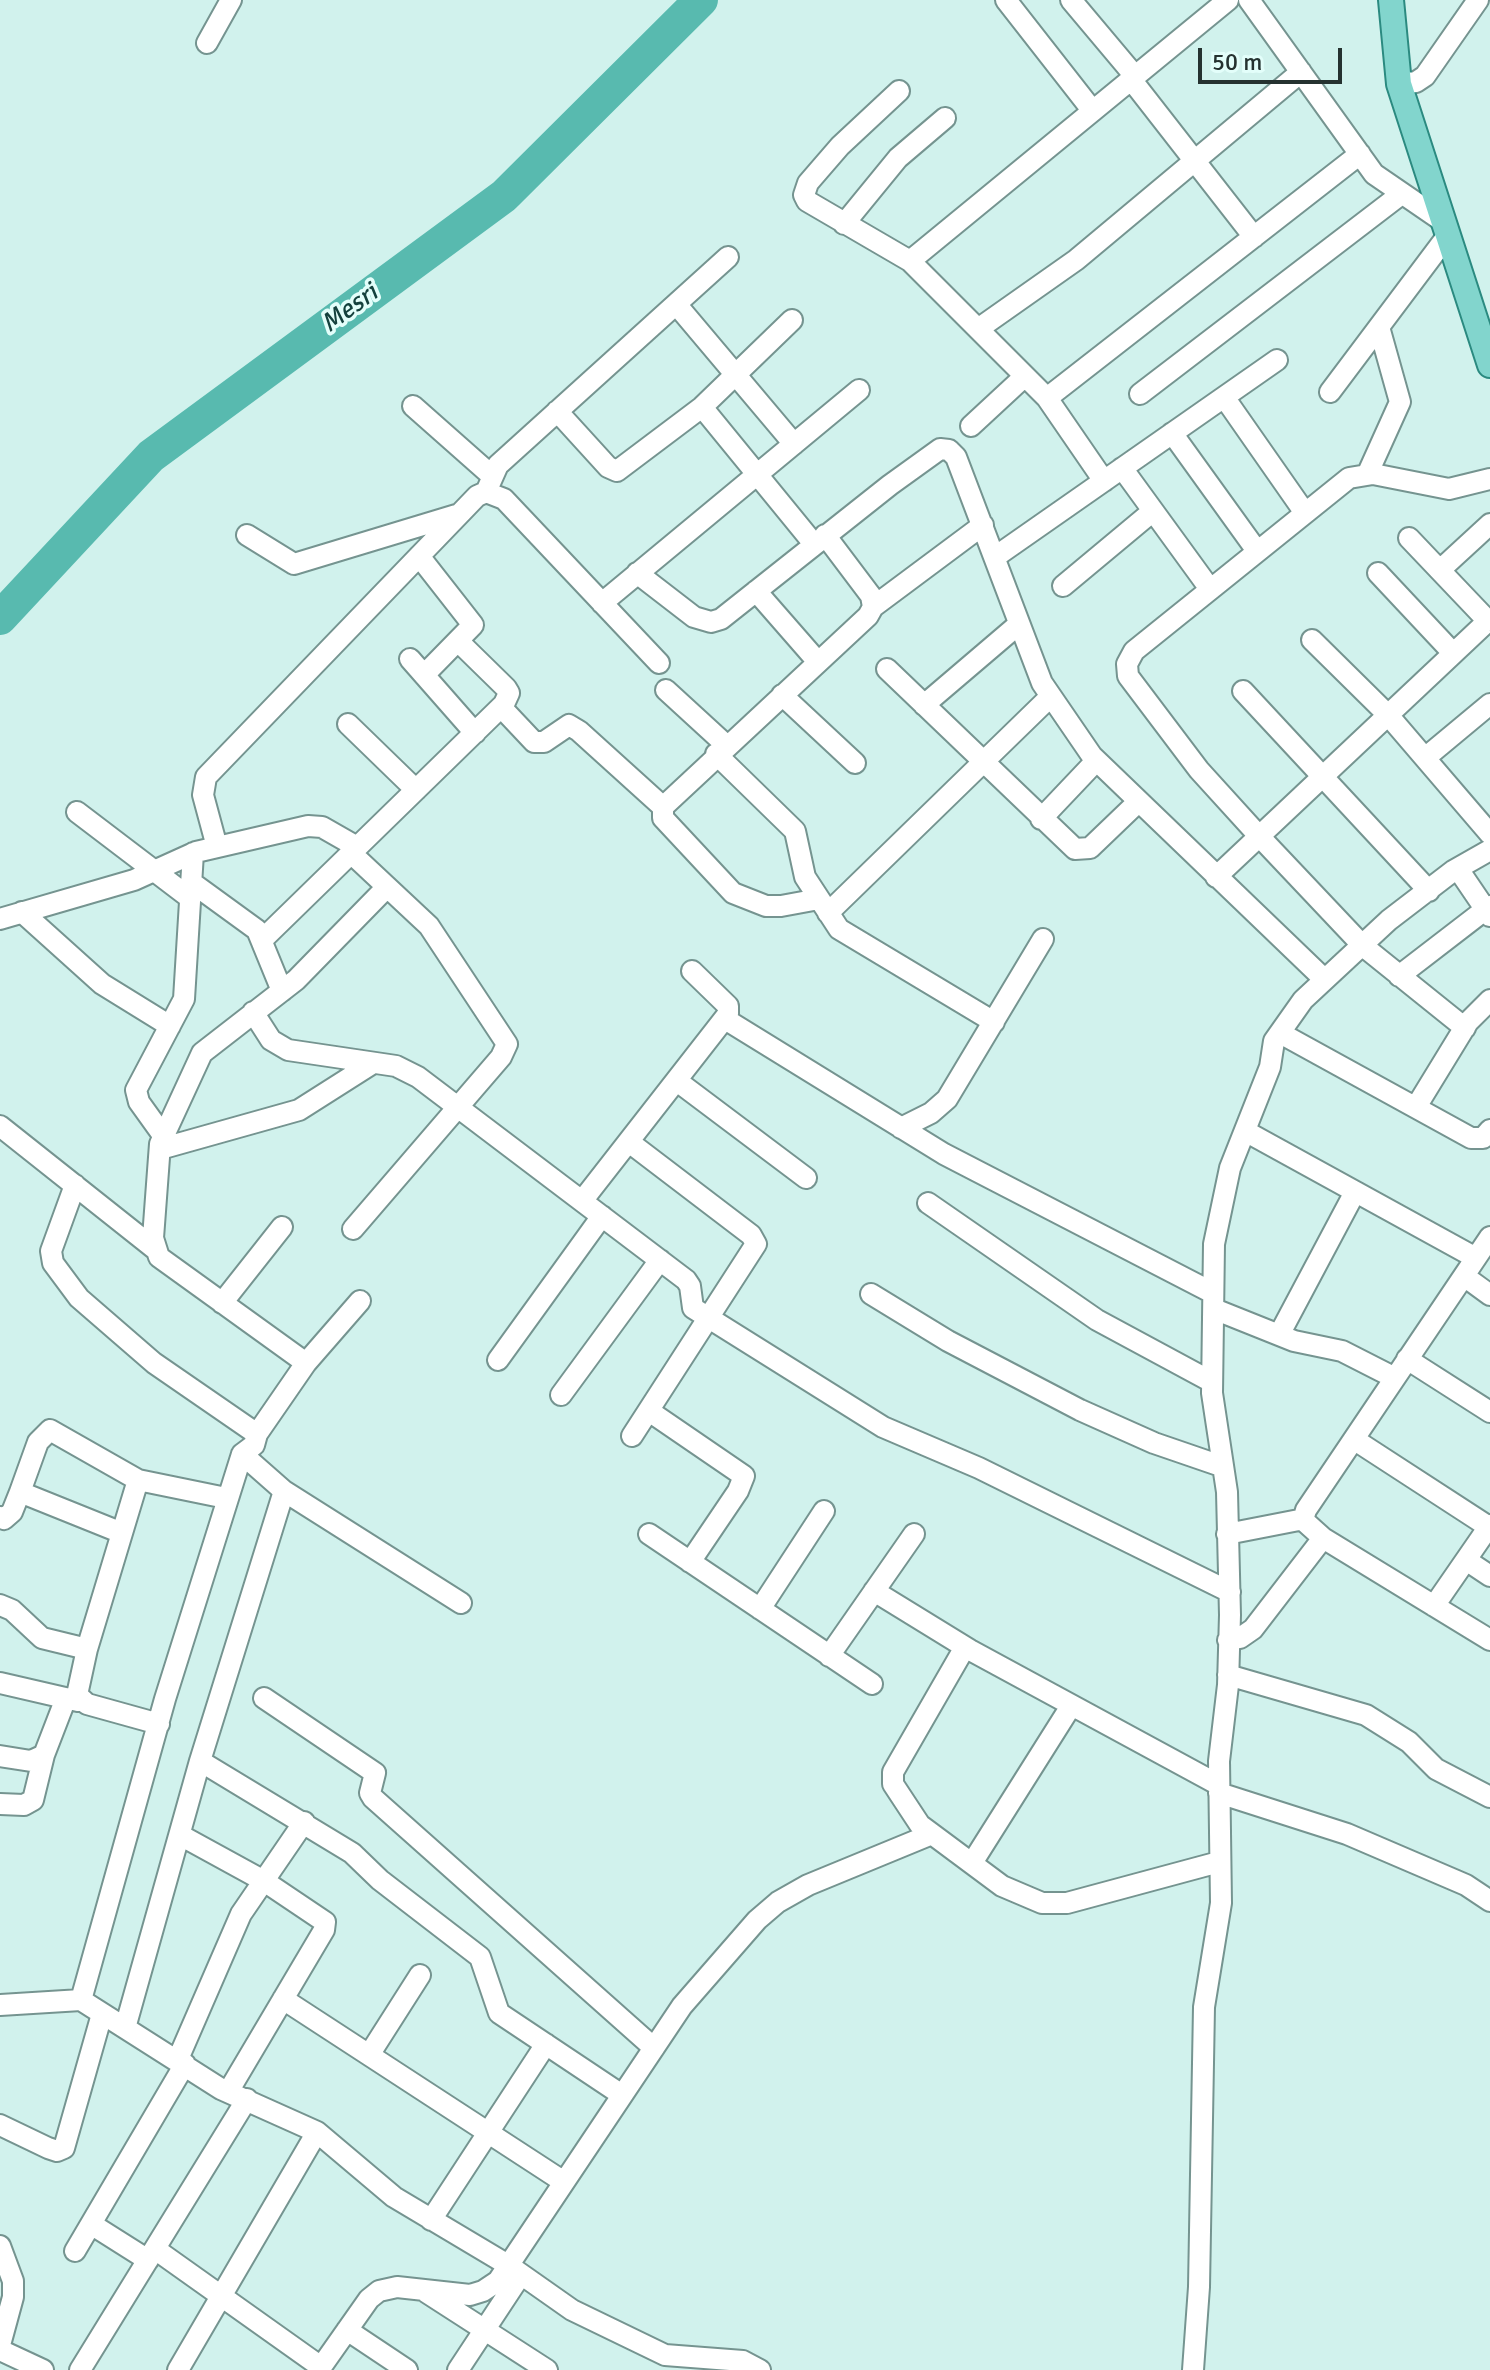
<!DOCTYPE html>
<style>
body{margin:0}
#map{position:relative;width:1490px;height:2370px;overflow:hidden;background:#d1f2ed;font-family:Signika,sans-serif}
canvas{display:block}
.scale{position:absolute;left:1198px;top:48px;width:144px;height:36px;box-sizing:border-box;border:4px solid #253230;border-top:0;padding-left:10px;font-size:24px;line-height:28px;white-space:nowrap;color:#253230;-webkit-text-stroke:6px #e3fefa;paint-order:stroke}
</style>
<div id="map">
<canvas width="1490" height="2370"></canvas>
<div class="scale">50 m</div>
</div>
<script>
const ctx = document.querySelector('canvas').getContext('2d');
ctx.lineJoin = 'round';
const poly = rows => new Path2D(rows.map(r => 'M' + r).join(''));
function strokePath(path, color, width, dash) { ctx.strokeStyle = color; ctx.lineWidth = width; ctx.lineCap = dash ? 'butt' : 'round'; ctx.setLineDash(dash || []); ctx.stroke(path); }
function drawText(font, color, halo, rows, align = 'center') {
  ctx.font = font + ' Signika,sans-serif'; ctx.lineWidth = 7; ctx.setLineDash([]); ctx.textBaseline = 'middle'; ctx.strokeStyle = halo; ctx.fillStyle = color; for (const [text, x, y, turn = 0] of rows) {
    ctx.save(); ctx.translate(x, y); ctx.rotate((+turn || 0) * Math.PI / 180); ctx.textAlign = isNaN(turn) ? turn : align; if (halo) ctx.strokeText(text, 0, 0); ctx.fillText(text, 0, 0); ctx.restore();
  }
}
strokePath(poly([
 [0,618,151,456,504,196,701,0]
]), '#58baaf', 34);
const minor = poly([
 [1006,0,1092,110],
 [1071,0,1134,75],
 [1249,0,1374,174,1444,222],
 [207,43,231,0],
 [1130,78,1254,237],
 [1399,84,1416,82,1425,76,1478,0],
 [899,91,840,146,808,183,804,195,807,201,910,261,1047,398,1104,481],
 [844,224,898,158,945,118],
 [910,261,1228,0],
 [676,304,794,444],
 [978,329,1076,260,1301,72],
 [1330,392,1448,235],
 [1140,394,1400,195],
 [1224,397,1305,513],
 [1047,398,1360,154],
 [413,406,491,475],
 [702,407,814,544],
 [557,411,608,467,617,471,702,407,792,320],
 [971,426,1025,376],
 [1172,433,1257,551],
 [1122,468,1210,589],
 [1367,475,1400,402,1379,327],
 [486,492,498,465,728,257],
 [247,535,294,564,456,515],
 [1409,538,1488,621],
 [419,556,473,625,424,675],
 [995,557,1277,360],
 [1440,570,1490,524],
 [637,573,694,617,711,622,721,619,890,485,940,449,949,450,956,457,1042,683,1092,756,1324,979],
 [1378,573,1453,653],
 [1063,586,1153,511],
 [756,591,818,662],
 [602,603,859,390],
 [873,607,983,525],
 [1312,640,1388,715,1490,834],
 [410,659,475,733],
 [887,669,1075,849,1090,848,1138,802],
 [666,690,726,745],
 [1243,691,1429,891],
 [782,695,855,763],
 [924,705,1019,624],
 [501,707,534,742,544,742,569,725,579,731,663,807,663,818,733,893,766,906,781,906,819,899],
 [348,724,416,790],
 [716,754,795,831,805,877,839,929,994,1022],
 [1425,758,1490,704],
 [663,807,868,616,873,607,871,596,825,535],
 [77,812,190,898],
 [1041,819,1096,761],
 [217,847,203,795,206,777,477,496,486,492,504,499,659,663],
 [351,853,429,926,507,1044,501,1057,353,1229],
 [1458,869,1490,916],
 [1216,877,1490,619],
 [191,882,257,930,282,991],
 [22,912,102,984,170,1026],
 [828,913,1050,697],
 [0,919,134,880,196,852,308,826,322,827,357,847],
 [263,939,504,704,509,693,506,688,459,642],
 [1399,976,1490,906],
 [253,1012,271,1040,288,1050,396,1066,418,1077,686,1280,690,1286,693,1308,883,1427,979,1468,1230,1592],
 [725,1019,944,1154,1213,1293],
 [1465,1028,1363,946,1259,836,1199,770,1128,676,1127,664,1134,651,1349,478,1373,474,1449,489,1490,479],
 [1280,1033,1471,1138,1483,1138,1490,1130],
 [677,1081,806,1178],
 [1416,1107,1468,1022,1490,1000],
 [0,1126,155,1249],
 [901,1128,931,1113,947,1099,1043,939],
 [1245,1131,1476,1258],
 [162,1134,139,1102,136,1090,184,999,193,853],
 [629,1142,751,1235,756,1244,632,1436],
 [160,1149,299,1110,373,1063],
 [75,1185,51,1251,53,1263,79,1298,154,1363,257,1434],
 [582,1201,728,1014,728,1006,692,971],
 [928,1203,1097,1320,1212,1382],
 [1490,1237,1306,1510,1303,1520,1323,1538,1490,1640],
 [1464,1276,1490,1295],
 [871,1294,948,1341,1080,1410,1154,1443,1221,1466],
 [222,1303,282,1227],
 [1214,1309,1294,1341,1342,1351,1395,1378],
 [1279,1335,1355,1192],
 [1407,1359,1490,1412],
 [498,1360,602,1216],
 [306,1363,159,1257,153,1238,160,1144,202,1053,296,980,386,888],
 [561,1395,660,1260],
 [649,1411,744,1476,738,1491,690,1562],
 [1355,1440,1489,1527],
 [242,1454,284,1491,461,1603],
 [138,1480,87,1649,77,1695,87,1704,159,1724],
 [20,1492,38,1442,50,1430,138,1480,226,1498],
 [0,1517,4,1519,12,1512,20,1492,122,1533],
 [649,1534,872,1684],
 [1227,1534,1304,1519],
 [1466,1560,1490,1576],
 [874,1591,970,1650,1219,1785],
 [0,1605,12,1610,42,1638,87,1649],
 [1434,1606,1490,1525],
 [760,1609,824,1511],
 [1228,1640,1240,1638,1253,1629,1323,1538],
 [965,1647,893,1772,893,1784,920,1825,1002,1886,1042,1903,1067,1903,1219,1862],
 [829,1656,914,1534],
 [1228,1675,1366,1715,1409,1742,1436,1769,1490,1797],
 [0,1683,78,1701],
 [264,1698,375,1773,370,1793,373,1798,654,2048],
 [0,1756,31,1761,44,1755,66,1698],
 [200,1761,352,1853,380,1880,480,1957,499,2013,622,2095],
 [1219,1793,1347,1834,1466,1885,1490,1901],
 [0,1804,24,1805,33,1800,44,1755],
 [180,1835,264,1881,325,1922,324,1930,228,2092],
 [972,1863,1071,1706],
 [283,1999,564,2182],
 [81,2000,165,1699,242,1454,254,1445,257,1434,306,1363,360,1301],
 [0,2005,81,2000,221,2089,317,2132,394,2197,508,2265,572,2310,665,2355,743,2361,760,2370],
 [125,2028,200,1761,284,1491],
 [369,2055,420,1975],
 [178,2059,241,1914,304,1822],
 [0,2125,48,2148,57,2151,64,2148,102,2014],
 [431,2220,546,2044],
 [91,2224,148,2260],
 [0,2246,13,2281,13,2297,0,2345],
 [155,2249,321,2367],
 [75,2251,185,2064],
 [426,2292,547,2370],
 [347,2330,407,2370],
 [0,2350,43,2370],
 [80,2370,247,2099],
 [178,2370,317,2132],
 [319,2370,369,2299,379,2291,397,2287,470,2295,483,2291,498,2281,682,2006,757,1920,778,1902,808,1885,932,1834],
 [458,2370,520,2276],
 [1193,2370,1199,2287,1204,2007,1221,1903,1219,1761,1228,1685,1230,1615,1227,1492,1212,1393,1214,1244,1230,1168,1270,1067,1274,1041,1303,1000,1389,920,1453,871,1490,850]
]);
const major = poly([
 [1391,0,1399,84,1490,365]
]);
strokePath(minor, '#759490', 24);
strokePath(major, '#2b8a80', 28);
strokePath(minor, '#fff', 20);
strokePath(major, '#82d5cd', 24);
drawText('italic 26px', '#14413d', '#e3fefa', [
 ["Mesri",350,309,-36]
]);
</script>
